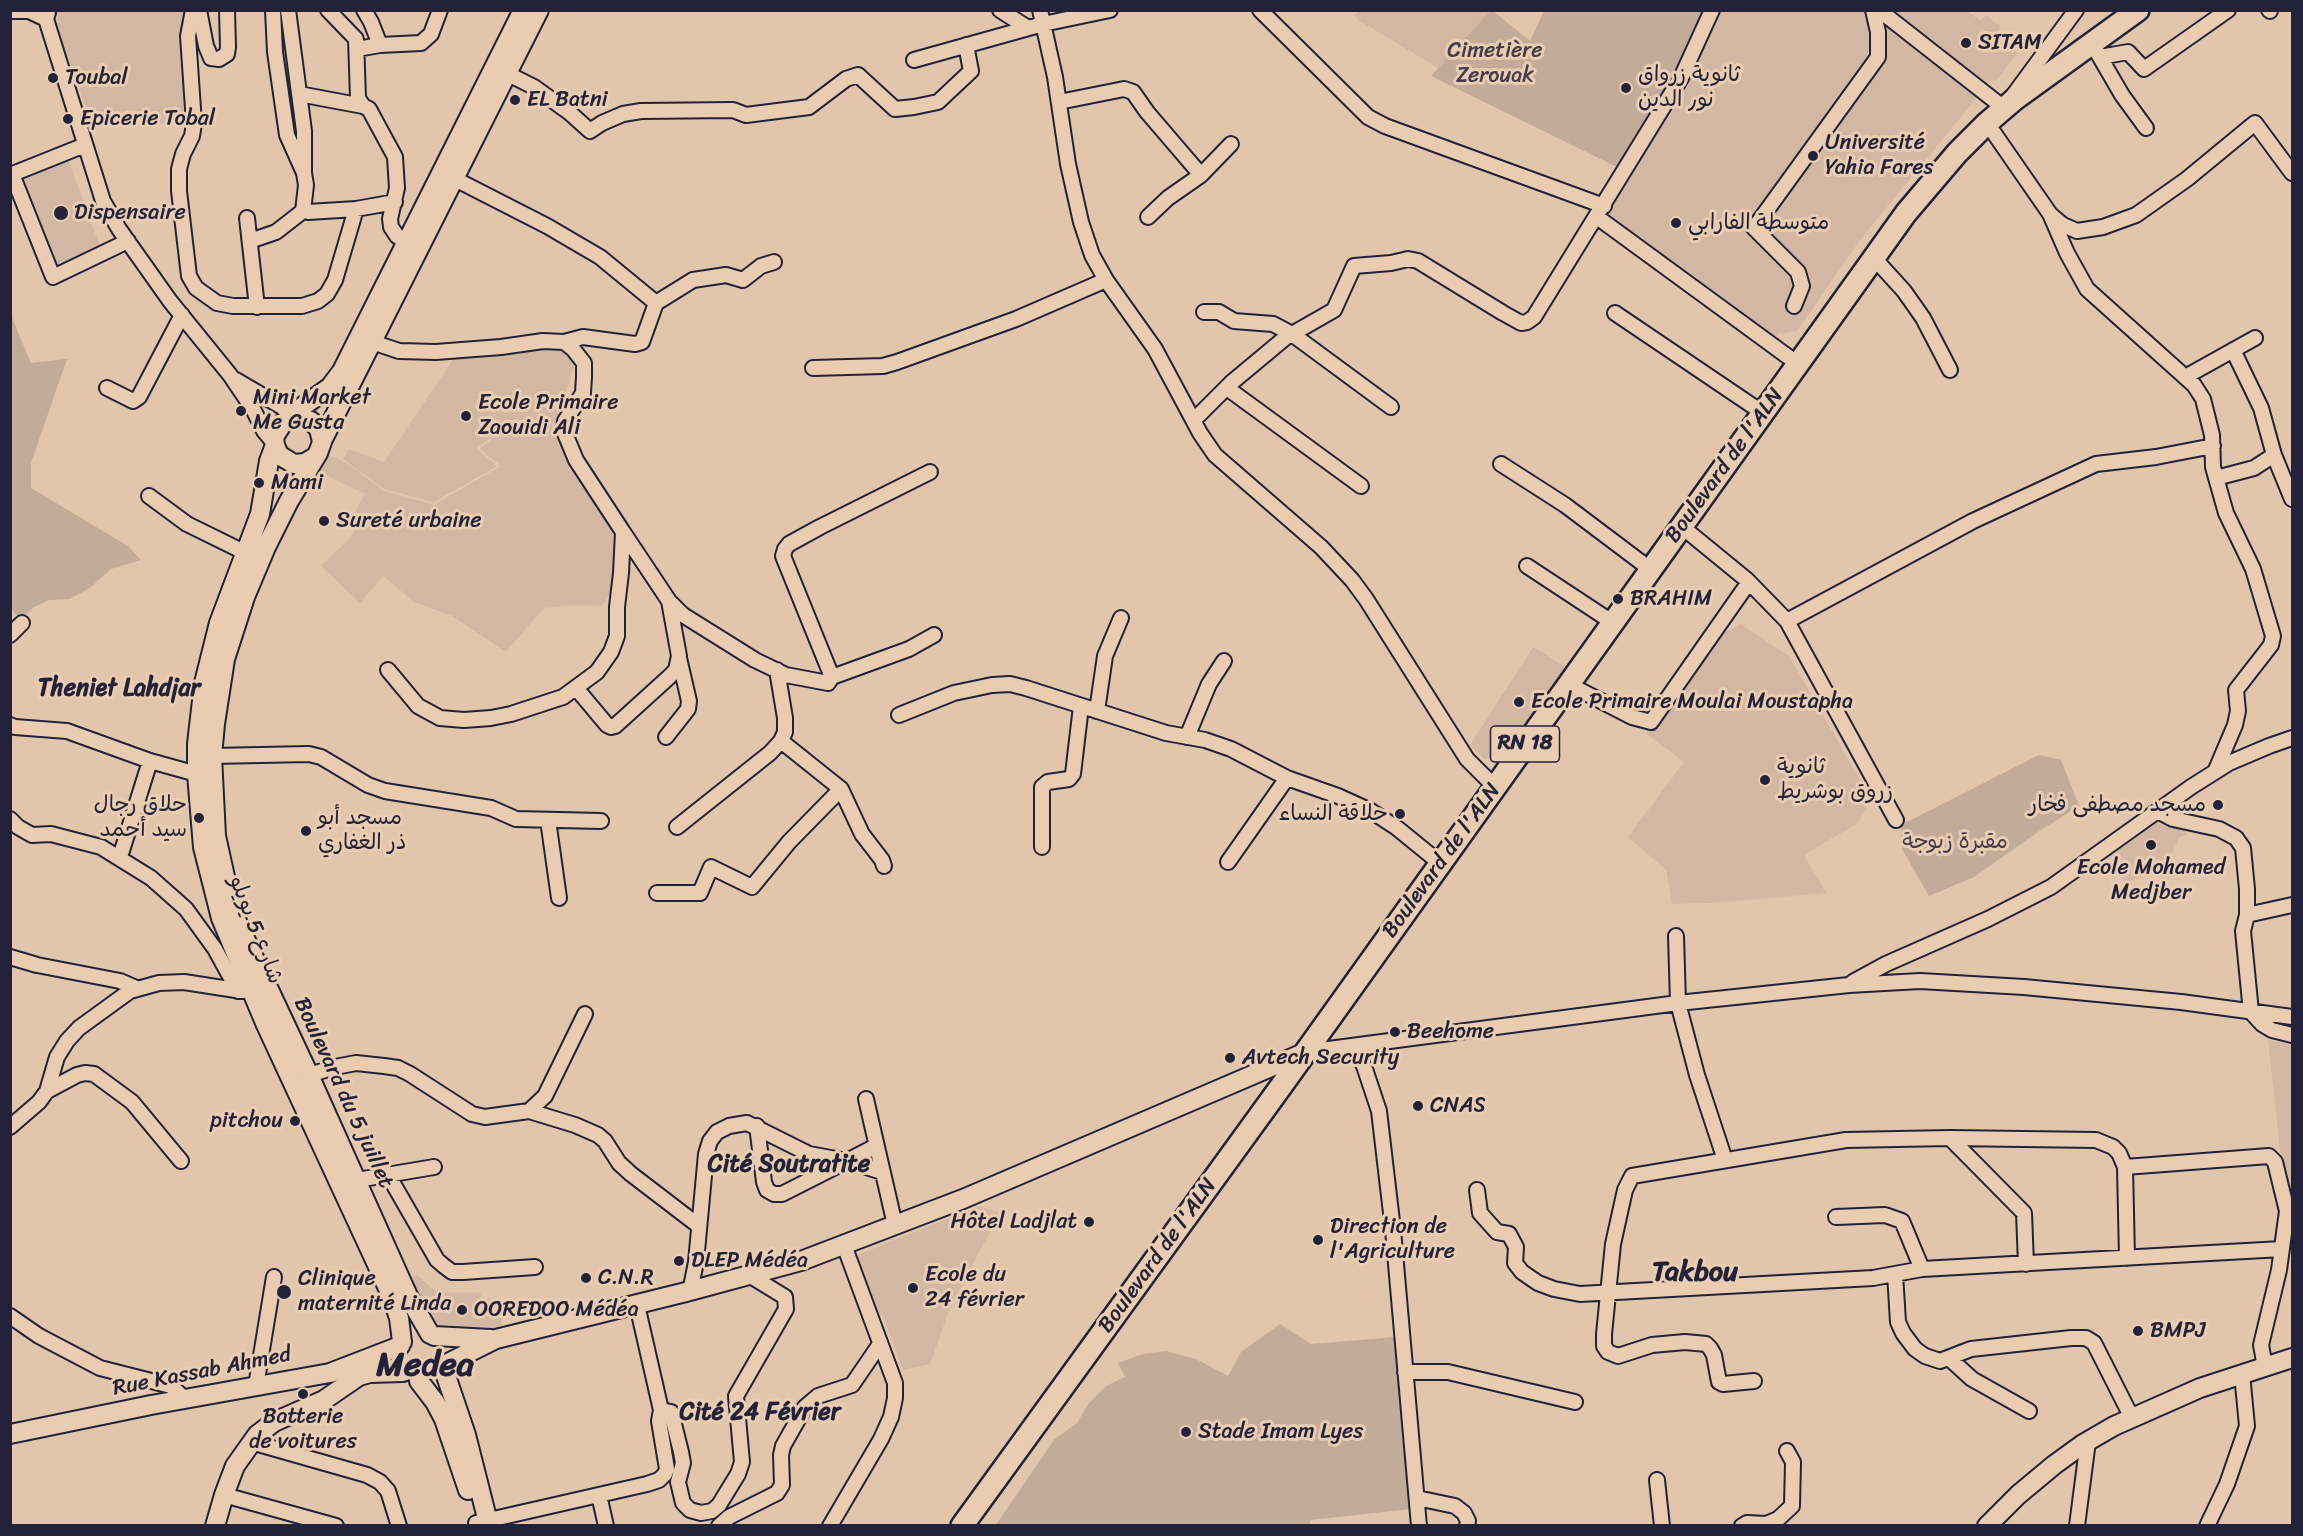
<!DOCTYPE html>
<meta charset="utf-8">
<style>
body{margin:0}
#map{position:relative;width:2303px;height:1536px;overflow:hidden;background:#e2c6ab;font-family:Sriracha,sans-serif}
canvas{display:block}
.frame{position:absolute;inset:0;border:12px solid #22223b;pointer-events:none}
</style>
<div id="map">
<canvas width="2303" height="1536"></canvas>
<div class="frame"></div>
</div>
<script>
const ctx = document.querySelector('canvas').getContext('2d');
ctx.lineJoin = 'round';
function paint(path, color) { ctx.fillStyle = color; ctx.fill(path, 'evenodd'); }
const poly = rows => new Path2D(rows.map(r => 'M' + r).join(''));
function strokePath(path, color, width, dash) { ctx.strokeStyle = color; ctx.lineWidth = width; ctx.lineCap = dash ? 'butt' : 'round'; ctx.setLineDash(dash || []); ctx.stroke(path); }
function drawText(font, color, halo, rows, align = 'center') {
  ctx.font = font + ' Sriracha,"Playpen Sans Arabic",sans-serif'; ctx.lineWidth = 6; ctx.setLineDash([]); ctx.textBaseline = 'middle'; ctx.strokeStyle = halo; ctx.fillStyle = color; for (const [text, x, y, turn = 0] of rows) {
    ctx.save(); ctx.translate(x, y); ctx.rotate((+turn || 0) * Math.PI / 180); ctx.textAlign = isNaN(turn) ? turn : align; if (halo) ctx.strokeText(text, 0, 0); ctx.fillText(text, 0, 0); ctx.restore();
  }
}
paint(poly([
 [58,10,186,11,189,118,162,124,132,110,96,120,84,103,57,25],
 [1359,10,1490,11,1438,68,1358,20,1355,15],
 [1719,11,1876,11,1979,95,1860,240,1797,331,1778,334,1774,340,1606,216,1659,129,1693,68],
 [1883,11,1967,11,1981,21,1986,15,2001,27,1996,35,2018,52,1996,81,1991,79,1984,89],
 [68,159,101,249,58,270,18,177],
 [543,346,564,349,574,367,556,424,533,411,558,429,571,457,569,469,584,478,615,532,621,577,602,606,575,605,544,608,506,652,452,616,414,602,383,576,360,603,321,566,350,538,362,516,355,511,365,494,319,472,329,455,348,464,384,491,434,505,501,466,480,449,529,408,476,449,497,466,434,502,384,489,343,459,349,449,384,462,454,358],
 [1741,624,1789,656,1871,799,1858,823,1804,855,1826,893,1711,903,1672,904,1666,870,1628,837,1684,762,1646,733,1719,636],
 [1533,647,1566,667,1500,757,1484,759,1470,745],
 [2162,819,2185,831,2187,835,2180,837,2173,851,2155,867,2142,876,2126,883,2109,864,2113,860,2110,856,2135,839,2135,835],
 [2268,1040,2292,1045,2292,1266,2289,1197,2280,1150],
 [979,1206,1001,1213,972,1265,949,1311,930,1364,903,1370,882,1313,875,1315,855,1256],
 [417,1275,432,1288,444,1293,481,1293,480,1299,497,1298,503,1330,473,1336,448,1331,431,1321,407,1279]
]), '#d2b8a2');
paint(poly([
 [1490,11,1493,11,1530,41,1544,11,1704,11,1692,42,1641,134,1619,168,1431,76],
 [10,313,31,363,67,359,31,463,31,488,128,546,141,560,111,569,90,588,69,599,49,600,34,607,20,620,10,607],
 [2039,755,2061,760,2079,806,2038,832,1974,877,1929,896,1902,849,1901,825],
 [1280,1324,1311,1344,1395,1337,1411,1509,1310,1520,1310,1526,995,1526,1054,1440,1077,1423,1089,1403,1106,1386,1125,1377,1118,1363,1143,1354,1166,1351,1196,1359,1228,1376,1241,1352]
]), '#c2ab99');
const street = poly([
 [193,10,188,36,194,123,192,136,183,154,179,169,179,191,189,276,196,288,217,303,233,306,302,306,318,301,327,294,335,280,356,209],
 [199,10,206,46,211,58,219,59,227,54,228,47,227,10],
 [273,10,275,52,287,135,304,173,306,185,303,211,308,212,356,209,395,202],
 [288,10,304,131,304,171],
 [328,10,356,39,358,98,363,106,369,109,395,157,397,188,390,219,391,227,397,236,405,242],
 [364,10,371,22,380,45],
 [1000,10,1028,28],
 [1040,10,1055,77,1068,164,1081,222,1092,255,1106,280,1155,349,1200,433,1215,455,1321,547,1352,580,1366,599,1467,759,1495,787],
 [1260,10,1368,117,1385,126,1604,206],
 [1879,10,2004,108,2076,10],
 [2269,10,2270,11],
 [10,11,29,11,46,19,48,13],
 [46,19,103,201,119,229,170,301,230,375,253,409,264,431,274,443],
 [357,49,380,45,421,43,431,34,440,10],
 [2097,52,2122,95,2146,128],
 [2100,57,2128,52,2144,69,2228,10],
 [914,60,1043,24,1110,10],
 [506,73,534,87,570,113,590,131,602,123,623,114,641,111,733,110,746,115,809,107,846,79,858,75,895,109,914,107,938,102,971,71,966,45],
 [299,94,363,106],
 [1059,102,1124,89,1133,92,1147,112,1201,175],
 [1987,123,2050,214,2063,225,2077,231,2103,227,2136,215,2187,179,2255,123,2292,173],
 [12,174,53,277,128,241],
 [10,175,85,145],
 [453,178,547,226,600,257,656,303],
 [2050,214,2067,253,2087,289,2194,385,2203,399,2212,435,2213,467,2226,513,2253,569,2273,636,2271,645,2236,690,2238,711,2235,725,2215,772],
 [1148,217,1168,198,1201,175,1231,144],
 [1597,217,1798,364],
 [247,218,257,307],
 [250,241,276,232,303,211],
 [1874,258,1904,291,1923,318,1950,370],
 [1794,306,1802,286,1798,272,1754,228,1878,57,1878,32,1873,10],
 [1204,312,1219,312,1234,321,1273,324,1292,334,1391,407],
 [1615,313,1763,413],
 [372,342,399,351,436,352,501,347,543,341,564,342,573,349,584,363,584,377,583,393,565,421,564,431,576,460,623,532,621,573,617,607,617,636,611,652,597,672,563,697,511,714,491,718,464,720,440,718,418,706,388,670],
 [564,342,583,337,635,344,642,342,656,303,693,280,726,275,743,280,761,266,774,262],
 [2233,350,2261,408,2274,455,2292,499],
 [813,368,883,366,897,362,1016,319,1106,280],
 [2185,377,2255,338],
 [236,380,282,407,293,417],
 [107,388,133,401,139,397,182,315],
 [1227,388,1361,486],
 [1194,420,1231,383,1285,338,1334,310,1354,266,1391,263,1408,259,1418,261,1503,313,1521,323,1527,322,1534,317,1681,78,1712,10],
 [1501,464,1565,505,1650,569],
 [2216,478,2254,468,2274,455],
 [149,496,187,524,246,553],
 [1681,526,1747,580,1787,621,1896,820],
 [623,532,669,601,683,615,755,660,786,675,828,683,832,677,783,556,785,549,789,544,820,527,930,472],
 [1527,566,1612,622],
 [1787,621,1973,521,2096,464,2156,457,2213,446],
 [10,635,22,623],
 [832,677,909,649,934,635],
 [1568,684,1632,717,1651,722,1749,582],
 [576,688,607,725,611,727,615,726,668,678,676,670,679,656,669,601],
 [1097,711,1105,656,1121,618],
 [899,715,954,693,992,685,1010,684,1026,688,1166,733,1205,740,1231,749,1287,778,1338,796,1371,811,1397,828,1440,863],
 [10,725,15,727,67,731,150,761,197,774],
 [666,737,688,709,689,701,679,658],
 [1187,737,1209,684,1224,661],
 [781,741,841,789,862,834,882,860,884,866],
 [212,756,309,754,321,757,368,785,385,791,491,808,516,819,601,821],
 [2158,811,2173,819,2219,829,2236,838,2243,848,2247,889,2247,915,2243,931,2251,1012,2262,1024,2272,1030,2292,1035],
 [10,819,18,827,32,835,51,834,101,847,151,878,186,909,215,949,238,991],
 [548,820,559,898],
 [677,827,770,753,781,741,785,732,785,718,777,670],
 [1042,847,1042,787,1048,782,1069,779,1073,774,1081,706],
 [120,857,150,761],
 [1228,862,1287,778],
 [657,893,700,893,711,867,752,887,789,842,841,789],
 [2247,915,2292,905],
 [1676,936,1678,1003,1697,1075,1725,1160],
 [10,957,37,965,120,981,136,988],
 [1853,982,1886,964,1988,919,2051,887,2191,787,2229,763,2269,746,2292,738],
 [1353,1046,1364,1066,1379,1111,1393,1230,1419,1526],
 [1306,1052,1678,1003,1849,985,1920,981,2024,987,2181,1002,2292,1017],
 [309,1075,335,1067,356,1063,384,1066,398,1068,410,1074,472,1114,485,1117,529,1111,545,1096,585,1014],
 [47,1091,77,1075,85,1073,94,1074,132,1102,181,1161],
 [866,1099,895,1225],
 [529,1111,575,1125,598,1135,605,1141,619,1163,631,1174,699,1226],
 [757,1126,764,1182,767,1190,774,1194,782,1194,847,1161],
 [10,1127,39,1102,47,1091,57,1057,67,1041,79,1028,130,991,159,983,184,982,242,991,260,989],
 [1950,1138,2024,1213,2026,1264],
 [876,1146,847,1161,882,1172],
 [2125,1167,2269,1156,2275,1162,2287,1211,2279,1270,2261,1345,2265,1367],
 [387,1173,437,1260,444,1266,452,1272,463,1272,535,1267],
 [357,1180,434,1167],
 [1477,1190,1480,1213,1497,1232,1509,1234,1516,1247,1515,1263,1522,1272,1538,1283,1554,1289,1580,1294,1873,1278,1922,1269,2282,1249],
 [1836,1217,1885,1215,1902,1221,1922,1269],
 [1895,1274,1898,1322,1903,1333,1915,1349,1925,1356,1940,1361,1971,1349,2071,1338,2086,1338,2094,1343,2132,1418],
 [690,1292,696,1262,706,1154,710,1141,717,1132,729,1126,747,1123,809,1154,847,1161],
 [10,1316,39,1336,100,1368,171,1386,185,1399],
 [1950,1359,1972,1379,2029,1411],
 [1405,1372,1448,1372,1575,1402],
 [1754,1381,1723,1384,1719,1382,1714,1355,1710,1348,1706,1344,1685,1342,1652,1345,1618,1356,1608,1352,1604,1346,1604,1334,1613,1244,1625,1190,1632,1176,1846,1140,1950,1138,2096,1140,2113,1147,2119,1153,2125,1167,2127,1258],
 [256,1386,274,1277],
 [661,1410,671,1412,681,1452,683,1463,678,1482,683,1503,690,1510,701,1513,712,1511,719,1505,738,1474,742,1462,736,1396,786,1309,785,1297,749,1275],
 [251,1442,367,1475,380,1482,388,1491,399,1526],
 [1657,1480,1662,1526],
 [224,1495,336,1526],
 [599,1495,606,1526],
 [1417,1498,1455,1506,1464,1513,1468,1521,1467,1526],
 [476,1523,647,1484,659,1480,665,1474,667,1469,659,1421,661,1410,637,1305],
 [719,1526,729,1517,777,1493,782,1485,781,1455,783,1446,805,1407,818,1396,852,1385,880,1344],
 [830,1526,881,1439,891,1417,895,1398,895,1383,844,1245],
 [1742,1526,1747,1523,1766,1524,1778,1519,1792,1506,1793,1462,1787,1451],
 [2077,1526,2088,1441],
 [2207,1526,2227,1484,2247,1426,2242,1374]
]);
const secondary = poly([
 [294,417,299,409,330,387,342,371,523,10],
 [322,441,539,10],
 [275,445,269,461,260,514,219,623,204,683,197,744,197,774,203,847,221,918,266,1025,392,1297,399,1318,402,1342],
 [315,457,305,463,294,464,279,455,275,445,274,437,283,423,294,417,311,421,319,429,322,442,318,453,289,501,266,547,245,597,225,659,215,724,212,756,216,836,233,913,309,1075,408,1296,430,1334],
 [434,1336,491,1339],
 [444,1365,496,1339,686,1292,801,1261,963,1199,1306,1052],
 [443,1367,466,1435,489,1526],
 [419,1381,435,1402,444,1419,468,1490],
 [10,1434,151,1405,330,1373,400,1346],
 [215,1526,224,1495,235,1466,257,1435,274,1422,324,1400,359,1376,370,1373,403,1372],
 [1987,1526,2018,1495,2054,1465,2083,1444,2114,1426,2200,1388,2292,1358]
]);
const primary = poly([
 [962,1526,1282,1085,1906,213,1957,153,1987,123,2015,99,2138,10]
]);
strokePath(street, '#22223b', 18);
strokePath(secondary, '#22223b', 22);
strokePath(primary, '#22223b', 26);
strokePath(street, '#eacdb0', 14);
strokePath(secondary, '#eacdb0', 18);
strokePath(primary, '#eacdb0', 21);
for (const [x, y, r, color] of [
 [1966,43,6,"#22223b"],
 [53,78,6,"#22223b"],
 [1626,88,6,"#22223b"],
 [515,100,6,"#22223b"],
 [68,119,6,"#22223b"],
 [1813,156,6,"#22223b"],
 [61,213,8,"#22223b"],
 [1676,223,6,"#22223b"],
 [241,411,6,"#22223b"],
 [466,416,6,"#22223b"],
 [259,483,6,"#22223b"],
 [324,521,6,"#22223b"],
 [1618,599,6,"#22223b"],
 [1519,702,6,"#22223b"],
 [1765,780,6,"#22223b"],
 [2218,805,6,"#22223b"],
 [1400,814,6,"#22223b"],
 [199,818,6,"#22223b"],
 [306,831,6,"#22223b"],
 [2151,845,6,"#22223b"],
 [1395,1032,6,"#22223b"],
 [1230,1058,6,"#22223b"],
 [1418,1106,6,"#22223b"],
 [295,1121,6,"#22223b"],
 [1089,1222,6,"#22223b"],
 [1318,1240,6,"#22223b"],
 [679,1261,6,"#22223b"],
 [586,1278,6,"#22223b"],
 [913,1288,6,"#22223b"],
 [284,1292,8,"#22223b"],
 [462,1310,6,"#22223b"],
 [2138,1331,6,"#22223b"],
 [303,1394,6,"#22223b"],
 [1186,1432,6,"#22223b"]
]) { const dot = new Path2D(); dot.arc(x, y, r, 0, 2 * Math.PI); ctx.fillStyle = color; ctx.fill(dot); strokePath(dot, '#eacdb0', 2); }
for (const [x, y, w] of [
 [1525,744,69]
]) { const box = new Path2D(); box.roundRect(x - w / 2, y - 18, w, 36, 4.5); ctx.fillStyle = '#eacdb0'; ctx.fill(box); strokePath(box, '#22223b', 1.5); }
drawText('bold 21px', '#22223b', null, [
 ["RN 18",1525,744]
]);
drawText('22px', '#22223b', '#eacdb0', [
 ["SITAM",1978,43],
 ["ثانوية زرواق",1638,75],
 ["نور الدين",1638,100],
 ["Toubal",65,78],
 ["EL Batni",527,100],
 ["Epicerie Tobal",80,119],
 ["Université",1825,143],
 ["Yahia Fares",1825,168],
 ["Dispensaire",74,213],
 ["متوسطة الفارابي",1688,223],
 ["Mini Market",253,398],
 ["Me Gusta",253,423],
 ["Ecole Primaire",478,403],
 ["Zaouidi Ali",478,428],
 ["Mami",271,483],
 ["Sureté urbaine",336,521],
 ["BRAHIM",1630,599],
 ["Ecole Primaire Moulai Moustapha",1531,702],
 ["ثانوية",1777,767],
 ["زروق بوشريط",1777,792],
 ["حلاق رجال",187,805,"right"],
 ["سيد أحمد",187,830,"right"],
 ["مسجد مصطفى فخار",2206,805,"right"],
 ["حلاقة النساء",1388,814,"right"],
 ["مسجد أبو",318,818],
 ["ذر الغفاري",318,843],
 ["Ecole Mohamed",2151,868,"center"],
 ["Medjber",2151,893,"center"],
 ["Beehome",1407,1032],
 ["Avtech Security",1242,1058],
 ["CNAS",1430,1106],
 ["pitchou",283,1121,"right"],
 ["Hôtel Ladjlat",1077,1222,"right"],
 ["Direction de",1330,1227],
 ["l'Agriculture",1330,1252],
 ["DLEP Médéa",691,1261],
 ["Ecole du",925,1275],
 ["24 février",925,1300],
 ["C.N.R",598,1278],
 ["Clinique",298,1279],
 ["maternité Linda",298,1304],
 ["OOREDOO Médéa",474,1310],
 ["BMPJ",2150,1331],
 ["Batterie",303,1417,"center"],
 ["de voitures",303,1442,"center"],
 ["Stade Imam Lyes",1198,1432]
], 'left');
drawText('22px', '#423d4e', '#eacdb0', [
 ["Cimetière",1495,51],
 ["Zerouak",1495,76],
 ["مقبرة زبوجة",1955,842]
]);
drawText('22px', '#22223b', '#eacdb0', [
 ["Boulevard de l'ALN",1725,466,-54],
 ["Boulevard de l'ALN",1442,861,-54],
 ["شارع 5 يويلو",255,930,69],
 ["Boulevard du 5 juillet",343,1093,65],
 ["Boulevard de l'ALN",1158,1256,-54],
 ["Rue Kassab Ahmed",202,1372,-11]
]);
drawText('bold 24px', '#22223b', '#eacdb0', [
 ["Theniet Lahdjar",119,689],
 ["Cité Soutratite",789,1165],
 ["Cité 24 Février",760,1413]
]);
drawText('bold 28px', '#22223b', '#eacdb0', [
 ["Takbou",1695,1273]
]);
drawText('bold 34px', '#22223b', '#eacdb0', [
 ["Medea",425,1366]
]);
</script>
